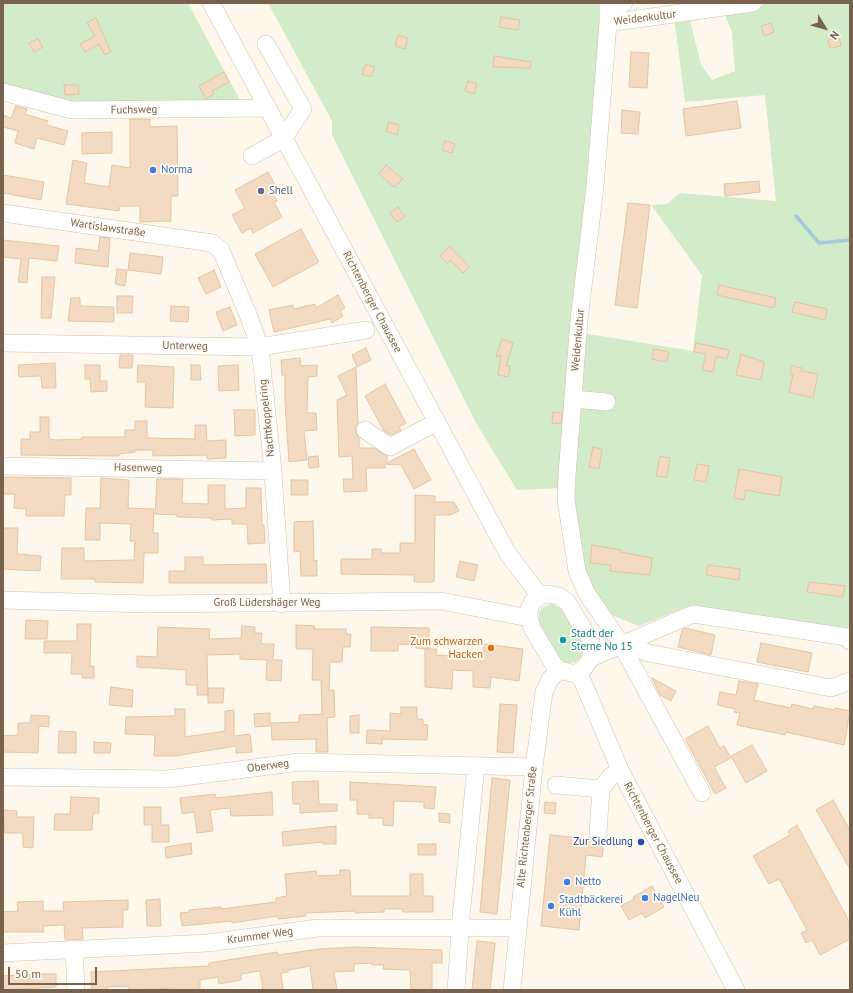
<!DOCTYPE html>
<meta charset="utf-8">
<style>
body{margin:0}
#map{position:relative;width:853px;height:993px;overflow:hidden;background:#fdf8eb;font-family:"PT Sans",sans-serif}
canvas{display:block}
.frame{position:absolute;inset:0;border:4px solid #79624d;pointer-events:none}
.north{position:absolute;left:805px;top:8px;width:40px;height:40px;-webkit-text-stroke:3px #fffbf2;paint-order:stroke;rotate:127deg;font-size:11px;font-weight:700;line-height:16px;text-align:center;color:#79624d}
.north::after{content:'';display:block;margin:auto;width:14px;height:18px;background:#79624d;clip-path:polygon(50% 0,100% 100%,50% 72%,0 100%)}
.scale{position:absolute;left:8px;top:967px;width:89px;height:18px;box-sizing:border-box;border:2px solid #79624d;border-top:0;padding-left:5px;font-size:12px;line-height:14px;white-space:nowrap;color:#79624d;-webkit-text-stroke:3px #fffbf2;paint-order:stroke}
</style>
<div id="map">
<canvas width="853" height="993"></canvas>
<div class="frame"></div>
<div class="north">N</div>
<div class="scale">50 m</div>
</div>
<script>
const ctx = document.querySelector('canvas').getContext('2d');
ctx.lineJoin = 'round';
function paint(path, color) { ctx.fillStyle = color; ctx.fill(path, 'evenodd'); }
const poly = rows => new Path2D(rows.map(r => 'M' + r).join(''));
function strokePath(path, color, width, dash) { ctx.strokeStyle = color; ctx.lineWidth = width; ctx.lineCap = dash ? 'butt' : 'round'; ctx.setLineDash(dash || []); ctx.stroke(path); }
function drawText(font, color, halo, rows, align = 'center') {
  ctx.font = font + ' "PT Sans",sans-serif'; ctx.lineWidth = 3.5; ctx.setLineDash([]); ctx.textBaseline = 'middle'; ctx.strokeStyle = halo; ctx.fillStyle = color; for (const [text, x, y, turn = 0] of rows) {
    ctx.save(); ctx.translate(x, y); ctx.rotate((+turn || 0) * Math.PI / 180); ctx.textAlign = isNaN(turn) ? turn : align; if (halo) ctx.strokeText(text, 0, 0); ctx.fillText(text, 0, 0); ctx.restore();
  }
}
paint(poly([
 [3,3,188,3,241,102,126,111,3,92],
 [268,3,603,3,562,488,517,490,476,423,332,135,332,121],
 [767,3,850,3,850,629,686,607,639,626,604,612,586,580,572,498,582,333,693,351,702,275,651,205,667,204,680,193,776,201,765,95,685,102,674,16,689,16,701,65,712,80,735,71,732,32,724,12,751,9],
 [552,604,563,610,582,644,582,656,576,662,568,663,560,659,539,624,539,612,543,607]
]), '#d2ebc8');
strokePath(poly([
 [796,216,819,243,850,240]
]), '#a4cbd9', 3.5);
const building = poly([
 [501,17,520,20,518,30,499,27,501,17],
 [96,18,111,52,105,55,99,44,85,52,80,44,95,36,87,23,96,18],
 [771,23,774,32,764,36,761,26,771,23],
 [398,35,408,38,405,49,395,46,398,35],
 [839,37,841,46,830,48,828,40,839,37],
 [38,39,43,47,34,52,29,43,38,39],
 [631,52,649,53,647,88,629,87,631,52],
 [494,56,531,62,530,68,493,67,494,56],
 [366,64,375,67,371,77,362,74,366,64],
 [224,72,229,82,212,91,214,94,206,99,199,86,224,72],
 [468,81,477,84,474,94,465,91,468,81],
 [64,85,78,85,79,94,65,95,64,85],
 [737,101,741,128,686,136,683,109,737,101],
 [16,106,27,109,25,114,48,121,46,125,68,131,64,145,37,138,34,149,15,143,18,131,3,127,3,115,11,118,16,106],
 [622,110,640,112,638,134,621,133,622,110],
 [130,119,150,119,150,127,177,126,178,196,171,196,171,221,140,222,140,206,120,206,119,211,66,204,73,160,87,163,84,183,109,187,112,165,130,168,130,119],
 [389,122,399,125,397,135,386,131,389,122],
 [112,132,112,153,82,154,82,133,112,132],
 [445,141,455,144,452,153,442,150,445,141],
 [386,165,403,179,394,187,379,174,386,165],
 [268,172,276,187,270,189,277,201,274,202,282,217,253,233,251,228,242,233,232,215,245,208,235,190,268,172],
 [3,175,44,182,41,200,3,193,3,175],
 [759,181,760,192,725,196,724,184,759,181],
 [628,203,650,205,637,308,615,305,628,203],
 [398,207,405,216,397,222,390,213,398,207],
 [301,229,319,262,273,287,255,254,301,229],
 [100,237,110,238,108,267,75,263,76,248,98,251,100,237],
 [3,240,59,246,57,261,29,258,27,283,18,282,21,259,3,257,3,240],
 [450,246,469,267,463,273,450,260,447,263,440,256,450,246],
 [130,253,163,257,161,274,128,270,130,253],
 [117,269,127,270,125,286,115,284,117,269],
 [214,270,221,287,206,294,198,278,214,270],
 [42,277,55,277,51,318,41,318,42,277],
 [719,285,776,298,774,308,717,295,719,285],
 [338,295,345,308,340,311,343,316,332,323,330,319,274,332,269,310,293,305,294,309,315,304,316,308,338,295],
 [117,296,133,296,132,313,117,313,117,296],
 [71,298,80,298,80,306,114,307,114,322,68,321,71,298],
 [795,302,827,309,825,320,792,312,795,302],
 [171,306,189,307,188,322,170,321,171,306],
 [230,307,237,325,223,331,216,312,230,307],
 [502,339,513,343,506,366,510,366,508,377,498,375,501,355,496,357,502,339],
 [696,343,729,350,727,359,716,356,713,372,702,370,706,354,694,352,696,343],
 [366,348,371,360,357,367,352,355,366,348],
 [654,349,669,352,666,362,652,359,654,349],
 [741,354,764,362,761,380,736,375,741,354],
 [120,355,133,355,132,368,119,368,120,355],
 [300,358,301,366,317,365,317,376,308,377,307,413,316,413,317,430,304,431,307,460,289,462,285,402,285,375,282,375,281,360,300,358],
 [55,363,56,388,42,388,41,376,19,377,18,365,55,363],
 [85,365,100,365,100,381,107,381,107,391,91,392,90,379,85,379,85,365],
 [138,365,174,367,173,408,145,407,146,382,137,382,138,365],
 [191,365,200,365,201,380,191,380,191,365],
 [238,365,239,390,219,391,218,366,238,365],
 [792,366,802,368,801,371,818,374,813,398,789,392,793,375,790,375,792,366],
 [356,367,358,423,355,430,359,438,359,448,374,448,387,456,387,463,414,449,431,480,414,489,401,465,385,464,385,468,366,468,367,491,344,492,343,479,353,479,352,456,339,457,337,400,347,395,338,376,356,367],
 [385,384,406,423,399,427,401,430,391,435,384,431,365,396,385,384],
 [234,410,255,410,255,435,235,436,234,410],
 [553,412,562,413,561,424,552,423,553,412],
 [40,417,49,417,49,439,55,440,82,439,82,437,125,437,125,430,135,430,135,421,147,421,147,438,195,439,195,425,206,425,207,441,226,440,226,458,207,459,207,455,153,456,153,450,135,450,135,452,119,454,119,456,21,455,21,439,30,439,30,432,40,432,40,417],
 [593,447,602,449,599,469,589,467,593,447],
 [318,456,319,467,309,468,308,457,318,456],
 [660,456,670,458,667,477,656,476,660,456],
 [697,464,709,466,706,482,694,480,697,464],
 [739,469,782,477,779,496,746,490,744,500,734,498,739,469],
 [3,477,71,478,71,495,65,495,64,516,26,516,26,509,14,508,15,494,3,494,3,477],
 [101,478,129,480,128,508,154,509,153,533,158,533,158,553,144,553,143,583,95,582,95,579,61,579,62,548,84,548,84,561,134,560,135,541,130,541,131,524,100,523,100,540,85,540,86,508,100,508,101,478],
 [157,479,183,479,182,503,208,504,208,485,225,485,225,509,246,508,246,488,261,488,262,525,264,525,265,543,248,544,247,524,232,524,232,519,212,520,212,518,177,517,177,515,155,514,157,479],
 [291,480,308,480,308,495,291,495,291,480],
 [415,495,435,496,435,502,454,502,459,511,450,515,435,515,434,582,414,582,414,575,341,574,341,559,372,559,372,549,381,549,381,553,400,553,400,543,415,543,415,495],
 [313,521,314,561,317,560,317,576,301,576,300,551,294,552,294,522,313,521],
 [3,528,18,528,17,554,41,556,40,571,3,569,3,528],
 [592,545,621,550,621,552,652,558,650,575,610,571,611,565,590,563,592,545],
 [185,557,203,557,203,565,266,564,267,583,169,583,169,571,185,571,185,557],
 [460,561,478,565,474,581,456,577,460,561],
 [708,565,740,569,739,580,706,575,708,565],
 [809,582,845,586,843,597,807,592,809,582],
 [26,620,48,621,47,639,25,639,26,620],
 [77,624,91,624,90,666,94,666,94,678,82,678,82,674,71,674,72,653,44,653,44,641,77,641,77,624],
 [296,625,315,626,314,629,346,629,346,634,351,634,350,647,343,647,342,662,330,662,329,690,334,690,335,717,327,718,328,752,316,752,316,739,272,740,271,723,299,722,299,715,322,714,321,680,312,680,313,649,296,649,296,625],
 [242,626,255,627,255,633,262,633,261,644,274,644,273,660,282,660,281,681,266,680,267,660,240,659,240,654,207,655,208,695,197,695,197,685,186,685,186,670,137,667,137,656,157,657,158,627,210,629,209,639,241,638,242,626],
 [371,627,429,628,429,649,416,648,416,645,398,644,398,651,371,651,371,627],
 [685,628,715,635,711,655,678,647,682,630,685,628],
 [761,643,812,653,808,672,757,662,761,643],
 [484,644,523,649,519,681,491,677,490,688,473,687,473,671,453,670,452,689,425,687,425,649,437,649,436,655,482,657,484,644],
 [652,678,676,691,671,701,660,695,652,678],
 [739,681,758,684,754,700,791,708,792,704,813,709,814,706,835,710,835,708,850,711,844,745,786,732,785,735,737,725,740,713,734,712,735,709,717,705,720,692,736,695,739,681],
 [111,687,133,690,132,707,109,705,111,687],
 [208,688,224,688,223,703,208,703,208,688],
 [500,704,517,705,513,753,497,752,500,704],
 [401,707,417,707,417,719,423,719,423,724,428,725,427,740,382,739,382,744,366,743,367,730,390,731,390,713,401,714,401,707],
 [175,709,185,709,185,737,225,731,225,711,234,710,234,736,250,734,252,752,236,753,236,746,175,756,154,756,155,735,125,734,126,717,175,716,175,709],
 [270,713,270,726,255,727,254,714,270,713],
 [31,715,49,716,49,727,39,726,38,753,3,752,3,736,18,735,18,723,30,723,31,715],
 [359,715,359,733,350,733,350,716,359,715],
 [708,726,720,748,724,746,731,758,714,767,726,788,715,794,685,739,708,726],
 [59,731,76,732,76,753,58,753,59,731],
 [94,742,111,743,110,753,94,753,94,742],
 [752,745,767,771,746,783,731,756,752,745],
 [492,778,510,780,497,914,480,912,492,778],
 [318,781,319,804,337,804,337,811,300,813,300,804,293,804,292,782,318,781],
 [350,782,436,787,434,809,424,808,424,802,394,801,393,826,383,825,383,818,369,818,369,814,357,814,357,800,350,800,350,782],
 [272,792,273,815,231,816,230,808,210,810,213,831,197,833,194,812,182,814,180,798,215,794,216,798,272,792],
 [71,797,99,798,99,813,93,813,92,830,54,830,55,814,70,814,71,797],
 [833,800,850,830,850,869,816,810,833,800],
 [545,802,556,803,555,814,544,813,545,802],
 [144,807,161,807,161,825,169,825,169,842,152,842,152,825,144,825,144,807],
 [3,810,17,811,17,817,34,817,33,848,23,847,23,833,5,833,3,810],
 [439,813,450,814,450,823,439,822,439,813],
 [797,825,850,923,850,939,820,955,812,940,806,943,801,933,807,930,779,879,769,884,753,856,790,835,788,831,797,825],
 [336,826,336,844,323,844,323,842,283,846,282,832,336,826],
 [550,835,590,839,597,843,604,841,602,857,586,855,579,930,541,926,550,835],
 [191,843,192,854,166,858,165,847,191,843],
 [418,844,436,844,436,855,418,855,418,844],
 [340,870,350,870,351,896,410,896,410,874,423,874,423,896,433,896,433,912,403,912,403,909,384,909,384,912,355,913,355,911,306,913,306,916,278,919,278,916,232,923,232,921,182,926,180,913,190,912,189,910,221,907,221,909,276,902,276,898,287,896,285,874,316,871,317,876,340,875,340,870],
 [652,886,664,907,645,918,642,913,629,920,621,906,634,899,633,897,652,886],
 [160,899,161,926,147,926,146,900,160,899],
 [128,900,128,910,123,910,123,927,82,928,83,939,65,940,64,925,43,926,44,932,3,932,3,912,18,911,17,902,43,901,43,911,64,911,63,902,128,900],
 [477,941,495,943,490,990,472,990,477,941],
 [354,947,442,950,442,963,432,963,432,990,411,990,410,970,383,969,384,965,372,965,372,963,354,964,354,971,334,972,337,990,313,990,310,966,288,970,288,972,281,973,283,990,263,990,260,971,241,974,241,980,219,984,218,977,200,980,200,990,175,990,175,988,129,990,129,986,107,987,107,990,92,990,91,972,209,966,209,963,277,952,278,955,319,949,354,947],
 [39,974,56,974,56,987,3,990,3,976,39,974]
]);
paint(building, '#f2dbc2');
strokePath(building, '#e5c4a2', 1);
const minor = poly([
 [211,3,508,554,540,596],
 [608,3,608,23,595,187,579,320,567,475,566,500,577,571,586,592,621,644],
 [609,13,624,3],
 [608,23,753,3],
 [3,92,72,110,267,108],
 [252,156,283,139,303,109,266,44],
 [3,213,212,243,221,250,247,312,260,347,273,471,282,604],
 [3,343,260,347,366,330],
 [573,399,607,402],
 [365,430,390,447,437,422],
 [3,466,273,471],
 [548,594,559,596,568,603,591,642,591,658,584,668,577,673,571,673,560,670,554,665,532,628,529,618,529,609,533,601,540,596,548,594],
 [3,600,148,604,441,601,529,618],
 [591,658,693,614,847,637,850,641],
 [577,673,583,682,620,770,736,990],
 [3,777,168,779,300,762,534,767],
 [556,785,601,789,611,776,620,770],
 [702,793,621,644,649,653,831,688,850,681],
 [598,833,601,789],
 [74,950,76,990],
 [3,953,208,943,318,928,517,928],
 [456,990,461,917,476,766],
 [512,990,534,767,544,692,550,679,560,670]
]);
strokePath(minor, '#d0c1af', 18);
strokePath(minor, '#fff', 17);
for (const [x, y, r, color] of [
 [153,170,4,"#3f7fe0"],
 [261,191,4,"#5c6f8a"],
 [563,640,4,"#0f9aa8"],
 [491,648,4,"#e8710a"],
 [641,842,4,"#1a4fb4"],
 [567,882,4,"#3f7fe0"],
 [645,898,4,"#3f7fe0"],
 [551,906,4,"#3f7fe0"]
]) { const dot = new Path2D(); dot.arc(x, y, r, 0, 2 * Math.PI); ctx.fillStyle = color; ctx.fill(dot); strokePath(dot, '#fffbf2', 1.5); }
drawText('11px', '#79624d', '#fffbf2', [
 ["Weidenkultur",645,18,-7],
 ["Fuchsweg",134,110,-1],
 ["Wartislawstraße",108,228,8],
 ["Richtenberger Chaussee",372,302,62],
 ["Weidenkultur",578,340,-85],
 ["Unterweg",185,346,1],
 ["Nachtkoppelring",267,418,-96],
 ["Hasenweg",138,468,1],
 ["Groß Lüdershäger Weg",267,603],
 ["Oberweg",268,766,-8],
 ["Alte Richtenberger Straße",527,827,-84],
 ["Richtenberger Chaussee",653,833,62],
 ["Krummer Weg",260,936,-8]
]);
drawText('11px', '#366cbe', '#fffbf2', [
 ["Norma",161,170],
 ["Netto",575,882],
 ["NagelNeu",653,898],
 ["Stadtbäckerei",559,900],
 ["Kühl",559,913]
], 'left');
drawText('11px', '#4e5e75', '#fffbf2', [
 ["Shell",269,191]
], 'left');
drawText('11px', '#0d838f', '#fffbf2', [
 ["Stadt der",571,634],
 ["Sterne No 15",571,647]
], 'left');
drawText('11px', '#c56008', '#fffbf2', [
 ["Zum schwarzen",483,642],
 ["Hacken",483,655]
], 'right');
drawText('11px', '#164399', '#fffbf2', [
 ["Zur Siedlung",633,842]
], 'right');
</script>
